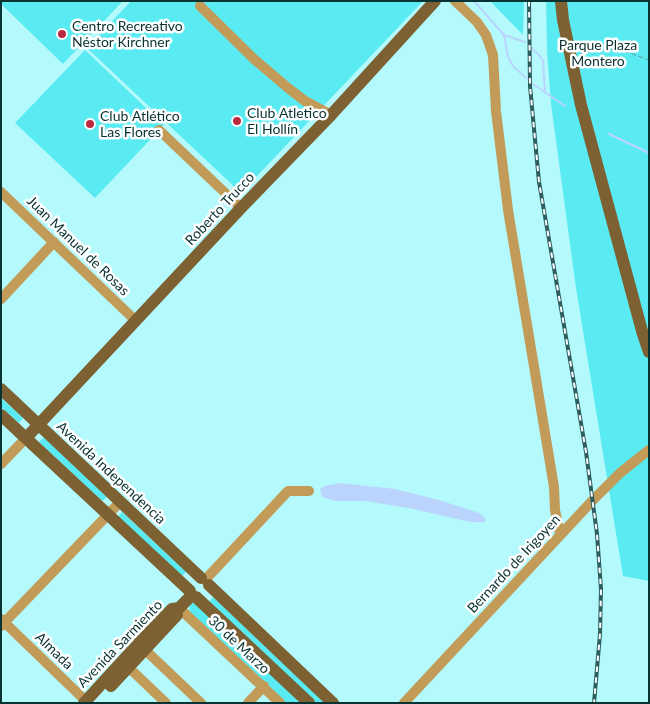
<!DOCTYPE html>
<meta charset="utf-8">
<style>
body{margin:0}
#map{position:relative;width:650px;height:704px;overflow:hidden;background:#b4fafd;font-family:Lato,sans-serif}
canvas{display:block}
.frame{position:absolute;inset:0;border:2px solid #093233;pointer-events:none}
</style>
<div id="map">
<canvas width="650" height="704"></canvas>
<div class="frame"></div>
</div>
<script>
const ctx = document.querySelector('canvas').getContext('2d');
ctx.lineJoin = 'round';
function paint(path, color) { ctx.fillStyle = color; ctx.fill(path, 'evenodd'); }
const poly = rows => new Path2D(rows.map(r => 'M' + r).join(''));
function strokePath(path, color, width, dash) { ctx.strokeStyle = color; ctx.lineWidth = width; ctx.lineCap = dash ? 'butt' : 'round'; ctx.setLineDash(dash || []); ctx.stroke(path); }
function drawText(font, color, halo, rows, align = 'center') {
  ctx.font = font + ' Lato,sans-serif'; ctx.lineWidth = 5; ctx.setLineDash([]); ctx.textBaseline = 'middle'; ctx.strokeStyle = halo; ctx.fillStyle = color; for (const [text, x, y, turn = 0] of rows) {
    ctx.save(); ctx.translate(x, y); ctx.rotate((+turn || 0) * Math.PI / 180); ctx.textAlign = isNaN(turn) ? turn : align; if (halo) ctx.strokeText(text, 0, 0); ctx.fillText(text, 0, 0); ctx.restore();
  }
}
paint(poly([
 [1,1,123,1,63,64,1,4],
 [131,1,423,1,241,193,87,48],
 [490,1,524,1,523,35],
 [546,1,649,1,649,581,623,576,576,288,551,104,547,51],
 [85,50,164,125,95,198,15,123],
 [1,398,23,418,19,423,1,407],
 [44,437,107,497,102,501,39,442],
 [122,512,186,572,181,577,118,517],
 [213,597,326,703,316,703,209,602],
 [194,600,304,703,286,703,189,612,190,605]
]), '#5aebf2');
paint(poly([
 [340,483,395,489,439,500,479,513,485,518,485,522,470,522,409,508,365,501,336,501,322,497,320,489,324,486]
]), '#bad4fd');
strokePath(poly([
 [474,1,504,35,508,57,513,66,526,78],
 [504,35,525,42],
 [531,48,539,55,543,61,545,93],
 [533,84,565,106],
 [609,134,649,153]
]), '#bad4fd', 2);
strokePath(poly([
 [580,54,582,53,609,49,630,53,649,60]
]), '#629a9c', 1, [5, 2.5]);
strokePath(poly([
 [455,1,477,22,486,35,493,55,496,111,508,210,554,487,555,510,560,534],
 [200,6,254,59,288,88,305,101,331,115],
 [159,130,241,208],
 [1,192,136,321],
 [1,299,54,242],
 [1,464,26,438],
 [205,580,288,491,309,491],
 [179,608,280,703],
 [1,619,88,703],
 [1,626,120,502],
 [140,645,201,703],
 [123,662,166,703],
 [248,703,264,686],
 [404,703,593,500,620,473,649,450]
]), '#c39b58', 10);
strokePath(poly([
 [561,1,563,20,581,105,642,331,649,352],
 [1,389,201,578],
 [1,415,190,591],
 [26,438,241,208,331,115,435,1],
 [209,585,333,703],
 [196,597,309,703],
 [111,686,177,615],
 [84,703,138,644,172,609,179,608,192,595]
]), '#7d6132', 12);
const rail = poly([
 [529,1,530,86,539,182,586,452,597,534,601,589,600,634,594,703]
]);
strokePath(rail, '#2e5d5f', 4);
strokePath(rail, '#fff', 2, [5.5]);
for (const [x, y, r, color] of [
 [62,34,5,"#ba293d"],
 [237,121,5,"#ba293d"],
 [90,124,5,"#ba293d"]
]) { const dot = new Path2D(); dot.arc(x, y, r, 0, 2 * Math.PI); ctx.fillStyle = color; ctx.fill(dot); strokePath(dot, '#fff', 2); }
drawText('14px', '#093233', '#fff', [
 ["Centro Recreativo",72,26],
 ["Néstor Kirchner",72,42],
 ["Club Atletico",247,113],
 ["El Hollín",247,129],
 ["Club Atlético",100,116],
 ["Las Flores",100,132]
], 'left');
drawText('14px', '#0e2f30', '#fff', [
 ["Parque Plaza",598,45],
 ["Montero",598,61]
]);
drawText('14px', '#093233', '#fff', [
 ["Roberto Trucco",220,209,-47],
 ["Juan Manuel de Rosas",78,246,44],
 ["Avenida Independencia",111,473,43],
 ["Bernardo de Irigoyen",514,564,-47],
 ["Avenida Sarmiento",120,644,-46],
 ["30 de Marzo",239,645,43],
 ["Almada",54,651,44]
]);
</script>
